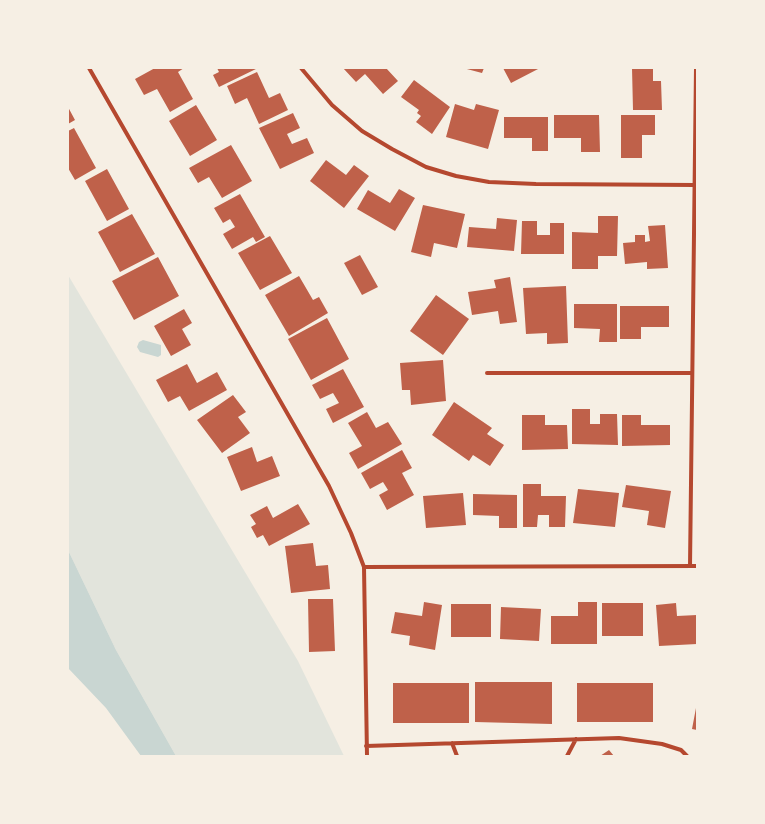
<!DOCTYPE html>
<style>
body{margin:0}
#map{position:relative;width:765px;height:824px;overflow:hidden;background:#f6efe4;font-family:"Varela Round",sans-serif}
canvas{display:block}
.frame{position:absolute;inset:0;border:69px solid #f6efe4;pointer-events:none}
</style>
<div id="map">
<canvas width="765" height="824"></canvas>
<div class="frame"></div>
</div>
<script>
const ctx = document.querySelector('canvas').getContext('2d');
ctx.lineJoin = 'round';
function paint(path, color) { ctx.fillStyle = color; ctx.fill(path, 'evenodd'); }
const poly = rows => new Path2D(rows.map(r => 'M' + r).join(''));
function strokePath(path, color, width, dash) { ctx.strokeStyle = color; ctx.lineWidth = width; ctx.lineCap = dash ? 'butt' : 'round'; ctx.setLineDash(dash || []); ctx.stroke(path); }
paint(poly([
 [68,275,298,661,344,756,176,756,116,650,68,550]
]), '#e2e4dc');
paint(poly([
 [143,340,161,345,161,355,158,357,140,352,137,347,139,342],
 [68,550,116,650,176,756,141,756,106,708,68,668]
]), '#c9d6d2');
paint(poly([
 [155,68,184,68,178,72,193,99,170,112,157,89,144,95,135,79],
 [217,68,258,68,219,87,213,75,219,72],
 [343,68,386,68,398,81,383,94,365,74,356,82],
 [463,68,484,68,482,73],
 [503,68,540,68,511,83],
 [632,68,653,68,653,81,661,81,662,110,633,110],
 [257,72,269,98,280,93,288,110,259,124,247,98,235,104,227,86],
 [414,80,450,107,432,134,416,122,421,116,417,113,419,110,401,97],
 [455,104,474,110,476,104,499,110,488,149,446,137],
 [196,105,217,140,190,156,169,121],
 [68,107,75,120,68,124],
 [293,113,300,128,287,134,292,144,307,138,314,153,280,169,259,128],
 [554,115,599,115,600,152,581,152,581,138,554,138],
 [621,115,655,115,655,135,642,135,642,158,621,158],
 [504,117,548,117,548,151,532,151,532,138,504,138],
 [74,128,96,168,75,180,68,168,68,131],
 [231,145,252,181,222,198,209,177,198,183,189,168],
 [326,160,346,175,354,165,369,176,344,208,310,181],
 [107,169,129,209,107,221,85,181],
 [399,189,415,198,395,231,357,209,368,190,390,203],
 [240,194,265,237,256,242,253,237,232,249,223,234,235,227,230,219,223,223,214,208],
 [423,205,465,214,457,248,434,243,431,257,411,252],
 [132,214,155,254,120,272,98,232],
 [598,216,618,216,617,256,598,256,598,269,572,269,572,232,598,233],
 [497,218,517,220,514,251,467,247,469,227,496,229],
 [522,221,537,221,537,235,550,235,550,223,564,223,564,254,521,254],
 [665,225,668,268,647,269,647,262,625,264,623,243,635,242,635,235,645,235,645,242,650,241,648,226],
 [270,236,292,273,260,290,238,253],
 [360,255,378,287,362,295,344,263],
 [158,257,179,296,134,320,112,281],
 [299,276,313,300,319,297,328,313,289,336,265,295],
 [510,277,517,322,500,324,498,311,472,315,468,292,496,288,494,280],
 [566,286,568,343,547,344,547,333,526,334,523,288],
 [436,295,469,319,443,355,410,331],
 [574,304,617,304,617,342,599,342,600,329,574,328],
 [620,306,669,306,669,327,641,327,641,339,620,339],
 [184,309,192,323,182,329,191,345,171,356,154,326],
 [327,318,349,359,311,380,288,339],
 [443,360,446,401,411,405,410,390,402,390,400,363],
 [187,364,197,383,217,372,227,390,189,411,180,396,168,402,156,380],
 [343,369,364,407,333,423,326,409,339,403,333,393,320,399,312,385],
 [233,395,246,412,238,417,250,433,222,453,197,420],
 [454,402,492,428,487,434,504,445,490,466,473,455,469,461,432,435],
 [572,409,590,409,590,424,600,424,600,414,617,414,618,445,572,444],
 [367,412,376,428,388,422,402,444,358,469,349,453,362,446,348,423],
 [522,415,545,415,545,425,567,425,568,449,522,450],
 [622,415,641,415,641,425,670,425,670,445,622,446],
 [252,447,257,462,272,456,280,476,241,491,227,457],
 [402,450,412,468,402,473,414,495,387,510,379,495,388,490,383,482,370,489,361,473],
 [523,484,541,484,541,496,566,496,565,527,549,527,549,515,538,515,537,527,523,527],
 [626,485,671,491,665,528,647,525,649,511,622,507],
 [578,489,619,493,615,527,573,523],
 [463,493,466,525,426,528,423,496],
 [473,494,517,495,517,528,499,528,499,516,473,515],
 [298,504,310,524,269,546,263,535,257,538,251,527,256,524,250,515,267,506,273,518],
 [313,543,316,566,328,565,330,589,291,593,285,546],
 [308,599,333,599,335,651,309,652],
 [424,602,442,605,435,650,409,645,410,636,391,633,395,612,422,616],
 [578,602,597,602,597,644,551,644,551,616,578,616],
 [602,603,643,603,643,636,602,636],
 [676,603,677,616,697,615,697,644,659,646,656,605],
 [451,604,491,604,491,637,451,637],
 [501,607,541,609,539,641,500,639],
 [475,682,552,682,552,724,475,722],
 [393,683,469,683,469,723,393,723],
 [577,683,653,683,653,722,577,722],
 [696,708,697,708,697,730,692,729],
 [609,750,614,756,600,756]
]), '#bf614a');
strokePath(poly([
 [89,68,329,486,351,533,364,567,367,756],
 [301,68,332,105,362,131,392,149,426,167,456,176,489,182,536,184,695,185],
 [487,373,692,373],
 [690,566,696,68],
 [364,567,697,566],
 [452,743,457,756],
 [366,746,619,738,662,744,681,750,687,756],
 [567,756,576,739]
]), '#b5482f', 4);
</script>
